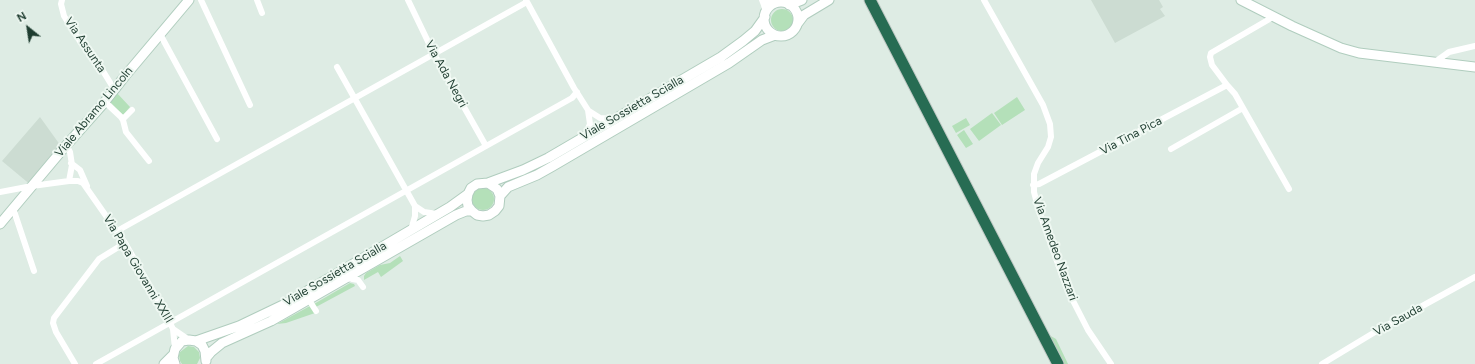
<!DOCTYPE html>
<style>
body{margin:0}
#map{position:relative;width:1475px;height:364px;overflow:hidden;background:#deece4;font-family:Figtree,sans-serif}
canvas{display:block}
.north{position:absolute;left:8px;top:8px;width:40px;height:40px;-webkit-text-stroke:3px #eff8f2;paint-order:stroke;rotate:330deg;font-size:11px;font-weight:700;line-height:16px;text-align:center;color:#1e3d30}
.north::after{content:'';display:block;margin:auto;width:14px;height:18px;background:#1e3d30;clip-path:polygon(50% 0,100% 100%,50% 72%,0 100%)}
</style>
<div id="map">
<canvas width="1475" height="364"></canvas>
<div class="north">N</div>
</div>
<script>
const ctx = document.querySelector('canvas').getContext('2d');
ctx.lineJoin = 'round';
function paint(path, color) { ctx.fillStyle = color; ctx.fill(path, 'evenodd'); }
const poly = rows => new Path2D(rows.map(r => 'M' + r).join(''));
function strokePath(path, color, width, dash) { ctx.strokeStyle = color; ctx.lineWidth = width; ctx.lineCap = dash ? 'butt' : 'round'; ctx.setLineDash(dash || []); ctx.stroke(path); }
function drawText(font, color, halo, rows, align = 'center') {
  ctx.font = font + ' Figtree,sans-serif'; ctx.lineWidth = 4; ctx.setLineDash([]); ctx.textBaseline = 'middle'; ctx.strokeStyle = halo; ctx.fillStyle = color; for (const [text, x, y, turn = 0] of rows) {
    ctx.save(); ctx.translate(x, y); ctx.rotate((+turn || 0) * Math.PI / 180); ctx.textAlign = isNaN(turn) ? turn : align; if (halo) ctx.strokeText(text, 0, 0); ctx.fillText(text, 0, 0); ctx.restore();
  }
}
paint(poly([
 [1091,0,1159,0,1163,7,1160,9,1165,16,1115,43],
 [40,117,63,149,32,186,2,161]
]), '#ccdcd2');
paint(poly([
 '771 20a11 11 0 1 1 22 0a11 11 0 1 1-22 0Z',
 [117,93,130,107,123,115,110,102,111,100],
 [1017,97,1025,110,1002,125,994,113],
 [992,113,1001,125,979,141,970,129],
 [966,118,970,125,956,133,952,126],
 [964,130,973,144,966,148,957,135],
 '472 199a11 11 0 1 1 22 0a11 11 0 1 1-22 0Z',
 [400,256,403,261,381,277,378,272,364,280,364,276,366,273,380,265,390,263],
 [350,283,354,284,355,286,316,307,314,304],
 [310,306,315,313,286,323,277,324],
 [1049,335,1056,339,1068,364,1064,364],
 [188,346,194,347,199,352,200,358,197,364,182,364,180,361,179,355,180,352]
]), '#b4e0b9');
const secondary = poly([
 [1241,0,1292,26,1341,48,1359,53,1475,67],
 '764 19a17 17 0 1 1 34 0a17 17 0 1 1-34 0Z',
 [789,5,802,0],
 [798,23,804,15,829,0],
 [488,183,523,170,548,158,721,57,743,41,755,31,765,17],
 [500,196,508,187,537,175,553,166,729,63,762,40,775,35],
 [0,224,63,149,103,104,125,76,189,0],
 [196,341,239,326,285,304,450,207,468,194,471,188,477,184,488,183,497,189,500,196,499,206,495,211,489,215,483,216,477,215,472,211,468,206,467,200,468,194],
 [206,358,211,352,222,343,271,321,456,215,466,211,472,211],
 [164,364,173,355],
 [175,364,173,358,175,349,182,341,189,340,196,341,202,345,205,351,206,361]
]);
const highway = poly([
 [870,0,1058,364]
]);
strokePath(secondary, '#b0cdbe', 11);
strokePath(highway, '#c0c9c5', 13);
strokePath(poly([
 [62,0,61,4,64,16,81,43,95,58,114,89],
 [201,0,250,105],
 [257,0,262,13],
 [408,0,434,54,486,146],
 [526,0,574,88,588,110,590,124,585,136],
 [762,0,764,5,766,14],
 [763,0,775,4],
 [984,0,1043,105,1050,124,1051,137,1048,147,1038,163,1034,174,1034,192,1039,211,1067,289,1088,330,1111,364],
 [160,34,217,139],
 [1435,62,1449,52,1475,46],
 [337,67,415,206,415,216,411,230],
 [1227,85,1235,94,1289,189],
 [105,102,121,117,123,120,126,132,149,161],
 [589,111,600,118,613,119],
 [123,119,132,110],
 [66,145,70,152,72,165,69,181],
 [1171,149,1243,108],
 [71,163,80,170,87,186],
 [1033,185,1039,184,1227,85,1212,65,1210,57,1211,53,1273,17],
 [0,192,32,186,69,181,78,181,83,183,125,243,162,307,173,329,175,349],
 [415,206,424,212,437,214],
 [13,208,34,271],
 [117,231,527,2],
 [347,278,358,280,363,287],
 [309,300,316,311],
 [173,329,189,340],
 [75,364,56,332,53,323,54,318,99,259,125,243],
 [96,364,572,98,577,92],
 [1322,364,1375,332,1475,277]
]), '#fff', 6);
strokePath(secondary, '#fff', 9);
strokePath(highway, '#276c53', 11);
drawText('12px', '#1e3d30', '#eff8f2', [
 ["Via Assunta",85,45,56],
 ["Via Ada Negri",446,74,61],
 ["Viale Sossietta Scialla",632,108,-30],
 ["Viale Abramo Lincoln",94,112,-50],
 ["Via Tina Pica",1131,136,-28],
 ["Via Amedeo Nazzari",1055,249,70],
 ["Via Papa Giovanni XXIII",138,269,59],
 ["Viale Sossietta Scialla",335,274,-30],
 ["Via Sauda",1398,320,-29]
]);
</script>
